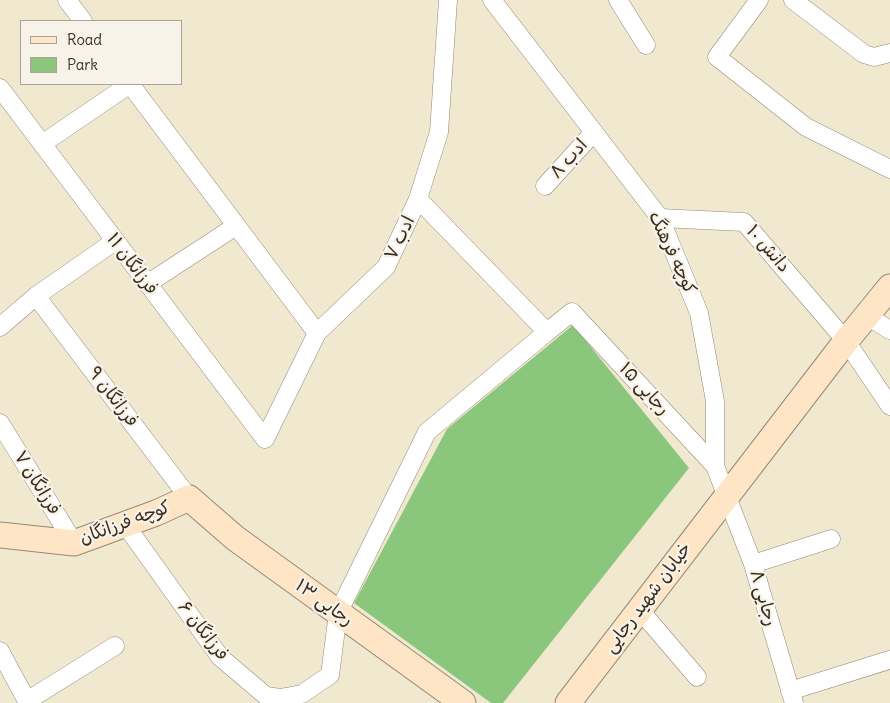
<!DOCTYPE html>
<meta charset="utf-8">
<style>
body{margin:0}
#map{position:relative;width:890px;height:703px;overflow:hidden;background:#f1e8d0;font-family:Delius,sans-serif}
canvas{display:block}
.legend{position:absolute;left:20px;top:20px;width:162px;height:65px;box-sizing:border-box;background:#f7f3e8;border:1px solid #aca397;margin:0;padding:6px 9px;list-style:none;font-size:15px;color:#3b2a1e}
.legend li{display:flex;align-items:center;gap:10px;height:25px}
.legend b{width:25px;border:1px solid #aca397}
</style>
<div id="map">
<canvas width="890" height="703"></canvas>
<ul class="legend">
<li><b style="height:6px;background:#fde5c5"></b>Road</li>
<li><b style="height:14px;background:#8ac77d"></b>Park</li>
</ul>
</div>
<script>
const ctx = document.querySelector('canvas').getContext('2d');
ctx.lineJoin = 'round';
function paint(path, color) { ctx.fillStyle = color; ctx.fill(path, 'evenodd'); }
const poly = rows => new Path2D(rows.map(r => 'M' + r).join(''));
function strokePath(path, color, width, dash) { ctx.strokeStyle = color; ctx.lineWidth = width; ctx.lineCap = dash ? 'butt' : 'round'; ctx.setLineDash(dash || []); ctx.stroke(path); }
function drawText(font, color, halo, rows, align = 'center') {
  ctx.font = font + ' Delius,"Playpen Sans Arabic",sans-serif'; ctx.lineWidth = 4.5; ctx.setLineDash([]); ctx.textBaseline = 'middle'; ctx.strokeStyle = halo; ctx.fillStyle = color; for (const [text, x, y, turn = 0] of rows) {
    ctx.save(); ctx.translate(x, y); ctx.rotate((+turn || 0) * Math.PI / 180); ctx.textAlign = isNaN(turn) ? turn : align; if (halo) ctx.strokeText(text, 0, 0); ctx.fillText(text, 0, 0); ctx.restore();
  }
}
paint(poly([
 [573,325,689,468,503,703,491,703,354,603,447,429]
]), '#8ac77d');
const street = poly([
 [67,0,83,21],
 [492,0,660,218,699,313,715,401,715,466,753,564,794,703],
 [618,0,646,45],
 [759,0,717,57,806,127,890,169],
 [793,0,864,54,874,57,890,53],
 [130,84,317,333],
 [0,88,265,439,317,333,386,267,418,199,439,132,448,0],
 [42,144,130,84],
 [545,186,594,132],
 [418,199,547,332,572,312,715,466],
 [660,218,744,222,846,341,890,406],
 [147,284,236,226],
 [36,296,189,498],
 [867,316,890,330],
 [0,327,36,296,115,241],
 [0,423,74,543],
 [124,523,220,657,266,696,280,698,302,694,330,675,338,613,427,432,547,332],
 [753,564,831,539],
 [639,609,697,677],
 [0,651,28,703],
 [790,691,889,660],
 [27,701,115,646]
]);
const secondary = poly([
 [0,535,74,543,156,513,189,498,235,538,463,703],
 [568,703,846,341,890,287]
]);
strokePath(street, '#968977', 19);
strokePath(secondary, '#968977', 27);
strokePath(street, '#fff', 18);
strokePath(secondary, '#fde5c5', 25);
drawText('18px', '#3b2a1e', '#f7f3e8', [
 ["ادب ۸",569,159,-48],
 ["ادب ۷",400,238,-64],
 ["دانش ۱۰",768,249,49],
 ["کوچه فرهنگ",672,253,65],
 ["فرزانگان ۱۱",132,264,53],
 ["رجایی ۱۵",644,389,47],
 ["فرزانگان ۹",113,397,53],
 ["فرزانگان ۷",37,483,58],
 ["کوچه فرزانگان",125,523,-20],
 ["خیابان شهید رجایی",648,598,-53],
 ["رجایی ۸",763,598,74],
 ["رجایی ۱۳",324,603,36],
 ["فرزانگان ۶",203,631,52]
]);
</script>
